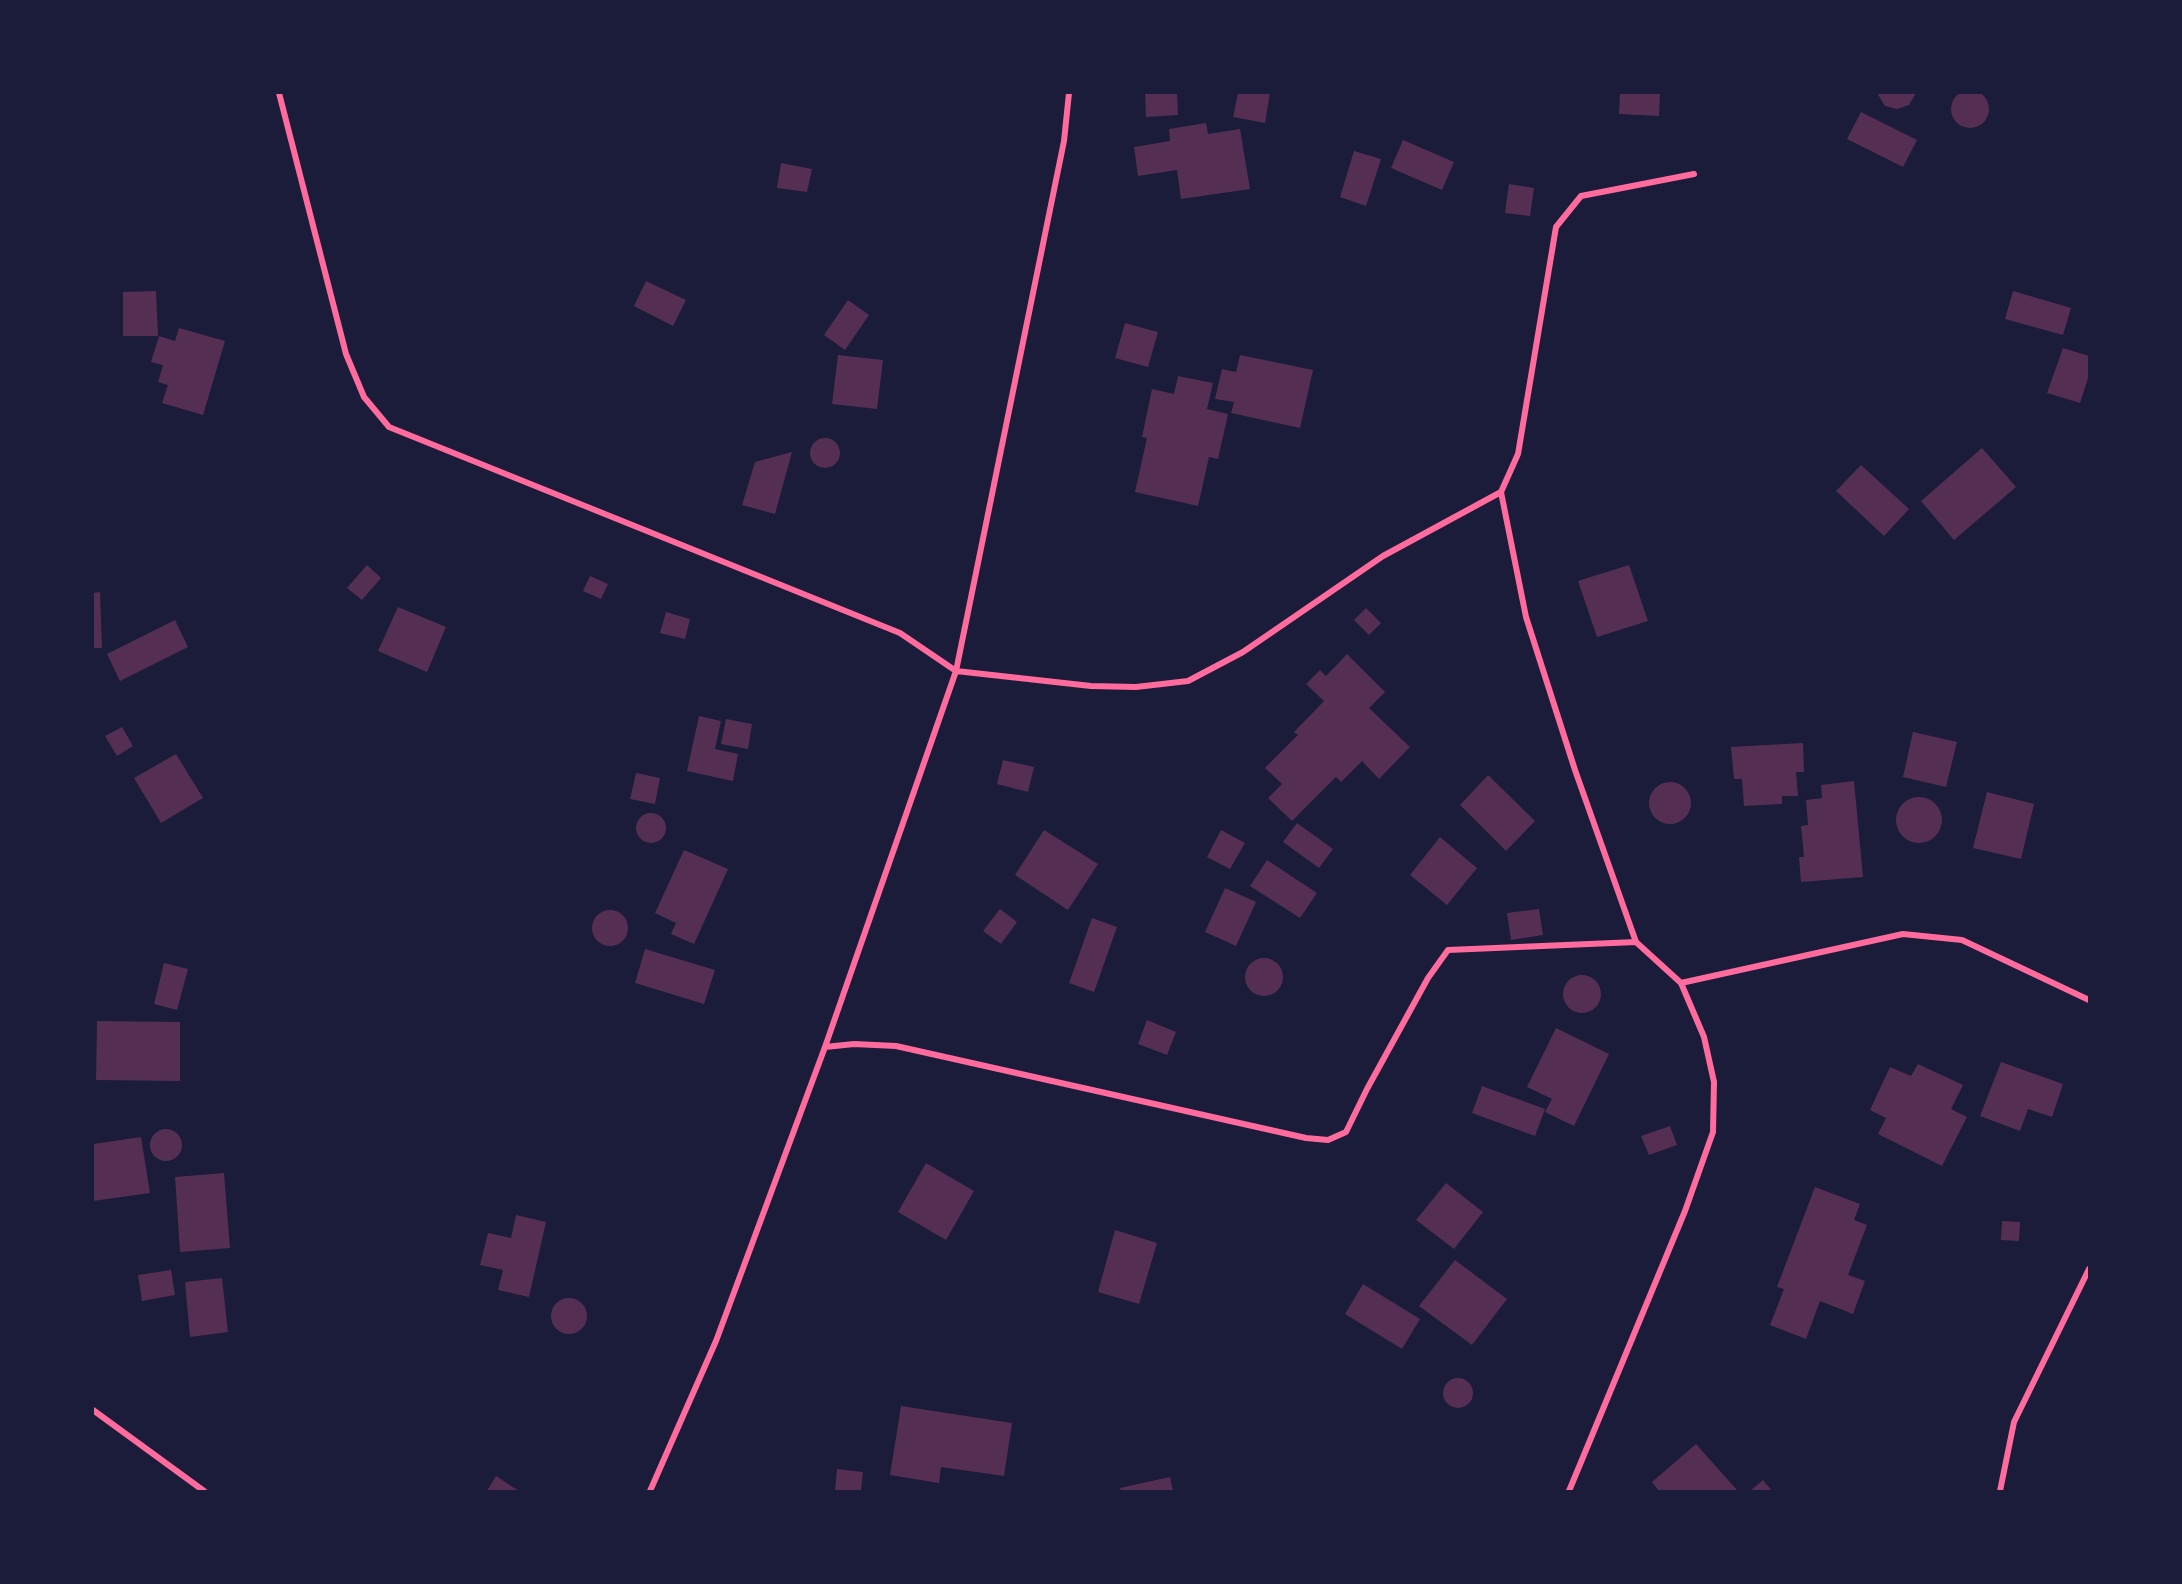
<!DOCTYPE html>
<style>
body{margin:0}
#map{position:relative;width:2182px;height:1584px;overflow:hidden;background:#1b1b3a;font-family:"PT Sans",sans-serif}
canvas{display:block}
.frame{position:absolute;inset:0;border:94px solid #1b1b3a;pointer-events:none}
</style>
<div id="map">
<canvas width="2182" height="1584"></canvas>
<div class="frame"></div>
</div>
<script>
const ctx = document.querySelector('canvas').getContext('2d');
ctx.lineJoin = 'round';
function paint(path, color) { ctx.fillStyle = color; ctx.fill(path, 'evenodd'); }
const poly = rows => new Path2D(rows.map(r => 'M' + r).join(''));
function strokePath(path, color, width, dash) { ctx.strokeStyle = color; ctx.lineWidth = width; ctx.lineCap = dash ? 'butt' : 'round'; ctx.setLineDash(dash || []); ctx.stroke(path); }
paint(poly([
 '1951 109a19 19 0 1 1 38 0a19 19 0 1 1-38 0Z',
 [1145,93,1177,93,1178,115,1146,117],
 [1238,93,1270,93,1265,123,1233,117],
 [1620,93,1660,93,1659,116,1619,114],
 [1877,93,1916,93,1909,105,1897,109,1885,106],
 [1861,112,1917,140,1903,167,1847,139],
 [1206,123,1208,134,1240,129,1250,189,1181,199,1177,170,1138,176,1134,147,1170,141,1169,129],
 [1403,140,1454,162,1442,190,1391,168],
 [1354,151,1381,159,1366,206,1340,197],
 [781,163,812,169,807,192,777,188],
 [1509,184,1534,188,1530,216,1505,213],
 [646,281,686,300,673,326,634,306],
 [156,291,158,336,123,336,123,292],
 [2013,291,2071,308,2063,335,2005,319],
 [848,300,869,315,845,350,824,335],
 [1125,323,1158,332,1148,367,1115,358],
 [179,328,225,341,203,415,162,403,168,385,158,382,163,365,151,362,159,336,175,341],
 [2063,348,2089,356,2089,375,2080,403,2047,393],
 [838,355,883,360,877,409,832,404],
 [1240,355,1313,370,1300,428,1231,413,1234,402,1215,399,1222,369,1236,372],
 [1178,376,1213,383,1207,409,1228,414,1218,459,1209,457,1198,506,1135,492,1147,438,1142,437,1152,389,1174,394],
 '810 453a15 15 0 1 1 30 0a15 15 0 1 1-30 0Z',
 [1982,448,2016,487,1954,540,1921,501],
 [792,452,775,514,742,505,755,462],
 [1861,465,1909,509,1884,536,1836,491],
 [367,565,381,578,362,600,347,588],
 [1629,565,1648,621,1597,637,1578,581],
 [590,576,608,584,601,599,583,591],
 [100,592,102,648,93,648,93,593],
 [398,607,446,627,427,672,378,651],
 [1366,608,1381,623,1369,635,1354,620],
 [666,612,690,619,685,639,660,633],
 [175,620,188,647,120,681,107,654],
 [1347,654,1385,692,1369,708,1410,747,1379,779,1362,761,1341,782,1336,777,1292,821,1268,798,1282,784,1265,768,1298,735,1294,732,1324,701,1306,684,1320,670,1326,676],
 [699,716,721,721,715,749,738,754,733,781,687,771],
 [726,719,752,724,748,749,721,744],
 [122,727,133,746,117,756,105,736],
 [1913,732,1957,742,1946,787,1903,777],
 [1803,743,1804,772,1796,772,1798,796,1782,796,1782,804,1744,806,1742,779,1734,779,1731,747],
 [176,754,203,798,161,823,134,778],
 [1003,760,1034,767,1028,792,997,784],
 [636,773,660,778,655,804,630,799],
 [1488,775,1535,821,1506,851,1460,805],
 [1854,781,1863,877,1801,882,1799,857,1804,857,1801,826,1808,825,1806,800,1822,798,1821,785],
 '1649 803a21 21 0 1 1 42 0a21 21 0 1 1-42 0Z',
 [1987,792,2034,804,2021,859,1973,848],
 '1896 820a23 23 0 1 1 46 0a23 23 0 1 1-46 0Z',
 '636 828a15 15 0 1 1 30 0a15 15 0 1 1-30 0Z',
 [1297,823,1333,849,1319,868,1283,842],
 [1044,830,1098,864,1068,910,1015,875],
 [1221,830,1245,843,1230,869,1207,857],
 [1440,837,1477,868,1447,905,1410,875],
 [684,850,728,869,694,944,671,934,676,923,655,913],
 [1267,860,1317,893,1300,918,1250,886],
 [1225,888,1256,902,1236,946,1205,932],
 [1000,909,1017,922,1001,944,983,931],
 [1539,909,1543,935,1511,940,1507,913],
 '592 928a18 18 0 1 1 36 0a18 18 0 1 1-36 0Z',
 [1092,918,1117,927,1094,992,1069,983],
 [645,949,715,970,704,1004,635,983],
 '1245 977a19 19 0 1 1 38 0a19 19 0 1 1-38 0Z',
 [164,963,188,969,177,1010,154,1004],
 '1563 994a19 19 0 1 1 38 0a19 19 0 1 1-38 0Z',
 [1147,1020,1176,1032,1167,1055,1138,1044],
 [97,1021,180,1022,180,1081,96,1080],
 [1556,1028,1609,1054,1574,1126,1545,1112,1552,1099,1527,1087],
 [2001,1062,2063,1084,2052,1117,2028,1109,2020,1131,1980,1116],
 [1918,1064,1963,1085,1951,1109,1967,1117,1942,1166,1878,1134,1886,1118,1870,1110,1890,1067,1911,1076],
 [1482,1086,1545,1109,1535,1136,1472,1113],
 [1670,1126,1677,1145,1649,1155,1641,1136],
 '150 1145a16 16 0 1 1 32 0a16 16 0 1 1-32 0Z',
 [141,1137,150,1193,93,1201,93,1144],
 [926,1163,974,1191,946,1240,898,1212],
 [224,1173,230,1248,180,1252,175,1177],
 [1446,1183,1483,1212,1454,1249,1416,1220],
 [1815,1187,1860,1204,1854,1220,1867,1225,1848,1275,1865,1281,1853,1314,1820,1301,1806,1339,1770,1325,1784,1289,1777,1287],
 [516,1215,546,1222,529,1297,498,1290,503,1270,480,1265,488,1233,511,1238],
 [2002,1221,2020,1222,2019,1241,2001,1240],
 [1115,1230,1157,1243,1139,1304,1098,1292],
 [1455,1260,1507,1299,1472,1345,1419,1306],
 [171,1270,175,1295,142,1301,138,1275],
 [222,1278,228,1332,190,1337,185,1282],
 [1363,1284,1420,1319,1402,1349,1345,1314],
 '551 1316a18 18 0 1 1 36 0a18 18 0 1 1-36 0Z',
 '1443 1393a15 15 0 1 1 30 0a15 15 0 1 1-30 0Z',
 [901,1406,1012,1423,1004,1476,941,1467,939,1483,890,1475],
 [1696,1444,1737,1490,1659,1491,1652,1482],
 [837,1469,863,1472,861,1491,835,1491],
 [496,1476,519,1491,487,1491],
 [1170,1477,1173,1491,1121,1491,1120,1488],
 [1763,1480,1772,1491,1750,1491]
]), '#542f53');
strokePath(poly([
 [279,93,346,354,364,397,389,427,900,633,956,671,1091,686,1136,687,1188,681,1243,652,1383,556,1501,492],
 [1681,983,1903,934,1962,940,2089,1000],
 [825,1047,854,1044,896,1046,1306,1138,1328,1140,1346,1132,1367,1089,1428,978,1448,950,1636,942],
 [93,1410,204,1491],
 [650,1491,716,1341,825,1047,956,671,1064,141,1069,93],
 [1569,1491,1685,1211,1713,1132,1714,1082,1704,1037,1681,983,1636,942,1575,770,1526,617,1501,492,1518,454,1556,227,1581,196,1694,174],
 [2000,1491,2014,1422,2089,1269]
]), '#ff6b9d', 6);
</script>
